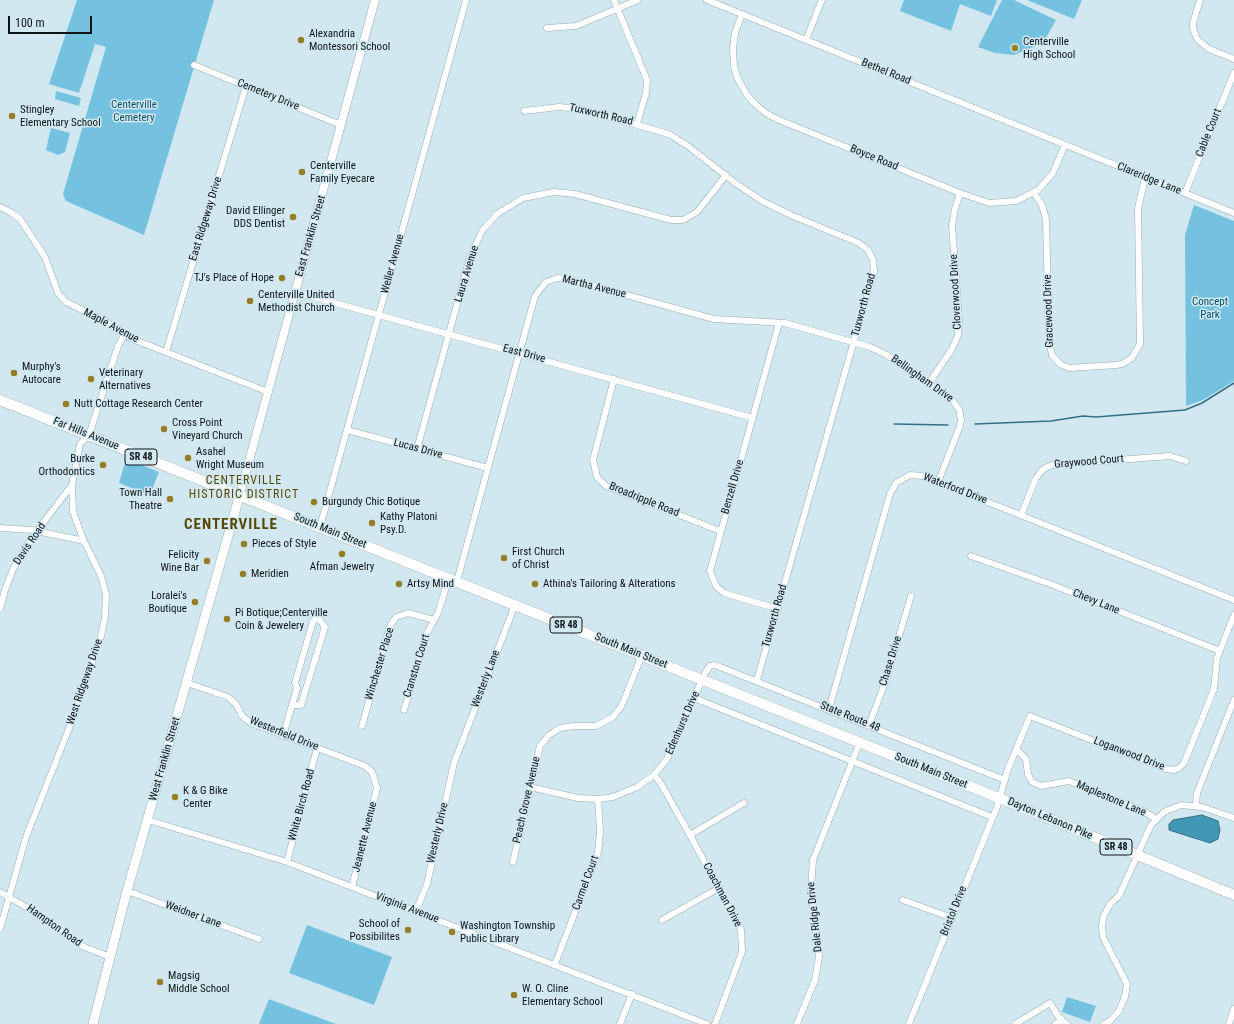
<!DOCTYPE html>
<style>
body{margin:0}
#map{position:relative;width:1234px;height:1024px;overflow:hidden;background:#d2e8f1;font-family:"Roboto Condensed",sans-serif}
canvas{display:block}
.scale{position:absolute;left:8px;top:16px;width:84px;height:18px;box-sizing:border-box;border:2px solid #0d1518;border-top:0;padding-left:5px;font-size:12px;line-height:14px;white-space:nowrap;color:#0d1518;-webkit-text-stroke:3px #d2e8f1;paint-order:stroke}
</style>
<div id="map">
<canvas width="1234" height="1024"></canvas>
<div class="scale">100 m</div>
</div>
<script>
const ctx = document.querySelector('canvas').getContext('2d');
ctx.lineJoin = 'round';
function paint(path, color) { ctx.fillStyle = color; ctx.fill(path, 'evenodd'); }
const poly = rows => new Path2D(rows.map(r => 'M' + r).join(''));
function strokePath(path, color, width, dash) { ctx.strokeStyle = color; ctx.lineWidth = width; ctx.lineCap = dash ? 'butt' : 'round'; ctx.setLineDash(dash || []); ctx.stroke(path); }
function drawText(font, color, halo, rows, align = 'center') {
  ctx.font = font + ' "Roboto Condensed",sans-serif'; ctx.lineWidth = 3; ctx.setLineDash([]); ctx.textBaseline = 'middle'; ctx.strokeStyle = halo; ctx.fillStyle = color; for (const [text, x, y, turn = 0] of rows) {
    ctx.save(); ctx.translate(x, y); ctx.rotate((+turn || 0) * Math.PI / 180); ctx.textAlign = isNaN(turn) ? turn : align; if (halo) ctx.strokeText(text, 0, 0); ctx.fillText(text, 0, 0); ctx.restore();
  }
}
paint(poly([
 [77,0,214,0,144,235,66,201,63,194,106,47,95,44,79,93,49,84],
 [904,0,997,0,991,16,960,4,951,31,900,11],
 [1002,0,1014,0,1056,20,1046,38,1036,46,1014,55,995,53,978,47],
 [1027,0,1082,0,1074,19],
 [56,91,81,98,79,106,55,99],
 [51,128,70,133,65,152,58,155,46,150],
 [1194,205,1234,221,1234,381,1203,400,1186,406,1185,235],
 [126,459,159,472,150,495,119,483],
 [307,925,392,957,374,1005,289,973],
 [1067,997,1096,1006,1090,1022,1062,1012],
 [269,999,336,1024,259,1024]
]), '#74c2df');
const water = poly([
 [1202,815,1218,821,1220,830,1218,839,1210,843,1169,830,1169,824,1173,820,1202,815]
]);
paint(water, '#4297b4');
strokePath(water, '#327085', 1);
strokePath(poly([
 [894,424,948,425],
 [975,424,1051,421,1083,416,1096,417,1185,410,1202,403,1234,383]
]), '#327085', 1.5);
const minor = poly([
 [614,0,647,80,646,93,637,124],
 [707,0,1234,213],
 [1200,0,1193,23,1193,29,1197,39,1209,49,1234,59],
 [742,14,735,33,733,48,734,67,738,79,747,95,755,104,767,114,779,120,960,193,989,203,1016,201,1038,190,1053,173,1065,145],
 [547,28,576,26,638,0],
 [806,40,822,0],
 [194,65,341,125],
 [524,111,559,107,581,109,669,134,688,146,735,183,764,202,793,216,859,243,868,250,873,260,874,271,757,680],
 [1034,193,1042,205,1046,219,1049,340,1052,355,1060,364,1069,368,1116,365,1122,364,1132,358,1140,344,1138,208,1145,178],
 [1185,193,1234,73],
 [0,207,12,213,20,219,45,257,58,293,66,302,105,321,130,338,268,392],
 [295,292,753,418],
 [166,352,246,86],
 [614,379,593,460,597,477,606,486,720,531],
 [929,383,952,349,958,335,959,320,952,225,955,209,960,193],
 [347,430,488,468],
 [417,449,470,257,482,231,497,214,523,198,554,192,575,194,671,220,683,220,697,212,726,175],
 [1021,515,1036,478,1043,469,1052,465,1170,456,1186,461],
 [320,527,466,0],
 [0,528,32,530,84,541],
 [971,556,1053,585,1220,651],
 [457,581,535,296,546,282,557,278,568,279,714,319,785,323,870,347,887,355,953,401,959,409,961,420,960,426,938,482],
 [0,609,5,590,13,569,33,536,72,485],
 [778,609,724,593,716,586,710,571,779,323],
 [187,683,228,697,236,704,242,716,251,723,365,766,372,772,377,788,352,887],
 [694,698,992,817],
 [829,709,890,494,896,483,910,475,922,476,1234,600],
 [404,710,427,633,438,613,449,578],
 [869,725,886,680,911,596],
 [362,726,390,626,396,617,408,613,434,620],
 [283,736,297,688,295,683,313,621,316,619,320,620,325,627,301,705,292,705],
 [1016,749,1026,759,1028,774,1032,782,1041,786,1069,781,1145,812,1156,819],
 [654,775,660,782,690,835,741,930,742,952,715,1024],
 [530,787,578,798,598,799,613,797,637,787,654,775,667,759,705,673,710,666,715,665,1005,780],
 [1196,805,1197,793,1234,700],
 [148,820,287,862,707,1024],
 [690,835,744,803],
 [287,862,317,748],
 [513,862,540,746,549,735,560,728,574,726,596,726,613,717,622,705,642,655],
 [127,891,259,939],
 [0,892,35,912,82,946,110,957],
 [903,900,952,918],
 [416,911,427,884,454,763,515,605],
 [662,920,719,888],
 [0,929,26,837,70,726,101,636,105,617,106,594,101,576,84,541,73,512,72,485,80,444,89,435,118,346,124,335],
 [555,964,598,853,600,832,598,799],
 [620,1024,632,994],
 [797,1024,815,980,819,957,811,889,813,860,860,742],
 [909,1024,997,807,1008,769,1030,716,1166,769,1174,770,1179,768,1184,763,1214,689,1217,658,1234,615],
 [1015,1024,1050,1003,1058,1016,1067,1024],
 [1055,1024,1062,1020],
 [1104,1024,1110,1021,1119,1011,1125,997,1127,984,1103,937,1102,927,1103,917,1111,903,1119,896,1151,825,1164,812,1181,805,1202,807,1234,818],
 [1229,1024,1234,1009]
]);
const tertiary = poly([
 [240,494,375,0]
]);
const secondary = poly([
 [93,1024,127,891,240,494]
]);
const primary = poly([
 [0,400,999,798,1234,895]
]);
strokePath(minor, '#96abb4', 7);
strokePath(tertiary, '#96abb4', 9);
strokePath(secondary, '#96abb4', 10);
strokePath(primary, '#96abb4', 11);
strokePath(minor, '#fff', 6);
strokePath(tertiary, '#fff', 8);
strokePath(secondary, '#fff', 9);
strokePath(primary, '#fff', 10);
for (const [x, y, r, color] of [
 [301,40,4,"#967e25"],
 [1015,48,4,"#967e25"],
 [12,116,4,"#967e25"],
 [302,172,4,"#967e25"],
 [293,217,4,"#967e25"],
 [282,278,4,"#967e25"],
 [250,301,4,"#967e25"],
 [14,373,4,"#967e25"],
 [91,379,4,"#967e25"],
 [66,404,4,"#967e25"],
 [164,429,4,"#967e25"],
 [188,458,4,"#967e25"],
 [103,465,4,"#967e25"],
 [170,499,4,"#967e25"],
 [314,502,4,"#967e25"],
 [372,523,4,"#967e25"],
 [244,544,4,"#967e25"],
 [342,554,4,"#967e25"],
 [504,558,4,"#967e25"],
 [207,561,4,"#967e25"],
 [243,574,4,"#967e25"],
 [399,584,4,"#967e25"],
 [535,584,4,"#967e25"],
 [195,602,4,"#967e25"],
 [227,619,4,"#967e25"],
 [175,797,4,"#967e25"],
 [408,930,4,"#967e25"],
 [452,932,4,"#967e25"],
 [160,982,4,"#967e25"],
 [514,995,4,"#967e25"]
]) { const dot = new Path2D(); dot.arc(x, y, r, 0, 2 * Math.PI); ctx.fillStyle = color; ctx.fill(dot); strokePath(dot, '#d2e8f1', 1.5); }
for (const [x, y, w] of [
 [141,457,32],
 [566,625,32],
 [1116,847,32]
]) { const box = new Path2D(); box.roundRect(x - w / 2, y - 8, w, 16, 3); ctx.fillStyle = '#d2e8f1'; ctx.fill(box); strokePath(box, '#0d1518', 1); }
drawText('bold 10px', '#0d1518', null, [
 ["SR 48",141,457],
 ["SR 48",566,625],
 ["SR 48",1116,847]
]);
drawText('11px', '#0d1518', '#d2e8f1', [
 ["Alexandria",309,34],
 ["Montessori School",309,47],
 ["Centerville",1023,42],
 ["High School",1023,55],
 ["Stingley",20,110],
 ["Elementary School",20,123],
 ["Centerville",310,166],
 ["Family Eyecare",310,179],
 ["David Ellinger",285,211,"right"],
 ["DDS Dentist",285,224,"right"],
 ["TJ's Place of Hope",274,278,"right"],
 ["Centerville United",258,295],
 ["Methodist Church",258,308],
 ["Murphy's",22,367],
 ["Autocare",22,380],
 ["Veterinary",99,373],
 ["Alternatives",99,386],
 ["Nutt Cottage Research Center",74,404],
 ["Cross Point",172,423],
 ["Vineyard Church",172,436],
 ["Asahel",196,452],
 ["Wright Museum",196,465],
 ["Burke",95,459,"right"],
 ["Orthodontics",95,472,"right"],
 ["Town Hall",162,493,"right"],
 ["Theatre",162,506,"right"],
 ["Burgundy Chic Botique",322,502],
 ["Kathy Platoni",380,517],
 ["Psy.D.",380,530],
 ["Pieces of Style",252,544],
 ["First Church",512,552],
 ["of Christ",512,565],
 ["Felicity",199,555,"right"],
 ["Wine Bar",199,568,"right"],
 ["Afman Jewelry",342,567,"center"],
 ["Meridien",251,574],
 ["Artsy Mind",407,584],
 ["Athina's Tailoring & Alterations",543,584],
 ["Loralei's",187,596,"right"],
 ["Boutique",187,609,"right"],
 ["Pi Botique;Centerville",235,613],
 ["Coin & Jewelery",235,626],
 ["K & G Bike",183,791],
 ["Center",183,804],
 ["School of",400,924,"right"],
 ["Possibilites",400,937,"right"],
 ["Washington Township",460,926],
 ["Public Library",460,939],
 ["Magsig",168,976],
 ["Middle School",168,989],
 ["W. O. Cline",522,989],
 ["Elementary School",522,1002]
], 'left');
drawText('11px', '#0d1518', '#d2e8f1', [
 ["Bethel Road",886,72,22],
 ["Cemetery Drive",268,95,22],
 ["Tuxworth Road",601,115,13],
 ["Cable Court",1209,133,-68],
 ["Boyce Road",874,158,22],
 ["Clareridge Lane",1149,179,22],
 ["East Ridgeway Drive",206,219,-73],
 ["East Franklin Street",311,236,-74],
 ["Weller Avenue",393,264,-75],
 ["Laura Avenue",467,274,-73],
 ["Martha Avenue",594,287,14],
 ["Cloverwood Drive",956,292,-93],
 ["Tuxworth Road",864,305,-75],
 ["Gracewood Drive",1049,311,-92],
 ["Maple Avenue",111,326,28],
 ["East Drive",524,354,15],
 ["Bellingham Drive",922,379,35],
 ["Far Hills Avenue",86,434,22],
 ["Lucas Drive",418,449,15],
 ["Graywood Court",1089,462,-5],
 ["Benzell Drive",733,487,-74],
 ["Waterford Drive",955,489,21],
 ["Broadripple Road",644,500,22],
 ["South Main Street",330,531,22],
 ["Davis Road",30,544,-56],
 ["Chevy Lane",1096,602,22],
 ["Tuxworth Road",775,616,-74],
 ["South Main Street",631,651,22],
 ["Chase Drive",891,661,-73],
 ["Winchester Place",380,664,-73],
 ["Cranston Court",417,666,-73],
 ["Westerly Lane",486,679,-69],
 ["West Ridgeway Drive",85,682,-71],
 ["State Route 48",850,717,22],
 ["Edenhurst Drive",683,723,-66],
 ["Westerfield Drive",284,734,22],
 ["Loganwood Drive",1129,754,21],
 ["West Franklin Street",165,759,-74],
 ["South Main Street",931,771,22],
 ["Maplestone Lane",1111,799,23],
 ["Peach Grove Avenue",527,800,-77],
 ["White Birch Road",302,805,-75],
 ["Dayton Lebanon Pike",1050,819,23],
 ["Westerly Drive",438,833,-77],
 ["Jeanette Avenue",365,837,-76],
 ["Carmel Court",586,883,-70],
 ["Coachman Drive",722,895,62],
 ["Virginia Avenue",407,908,21],
 ["Bristol Drive",954,911,-68],
 ["Weidner Lane",193,915,20],
 ["Dale Ridge Drive",815,917,-96],
 ["Hampton Road",54,926,35]
]);
drawText('11px', '#065065', '#d2e8f1', [
 ["Centerville",134,105],
 ["Cemetery",134,118],
 ["Concept",1210,302],
 ["Park",1210,315]
]);
ctx.letterSpacing = '1px';
drawText('12px', '#594807', '#d2e8f1', [
 ["CENTERVILLE",244,481],
 ["HISTORIC DISTRICT",244,495]
]);
ctx.letterSpacing = '0px';
ctx.letterSpacing = '1px';
drawText('bold 15px', '#594807', '#d2e8f1', [
 ["CENTERVILLE",231,525]
]);
ctx.letterSpacing = '0px';
</script>
